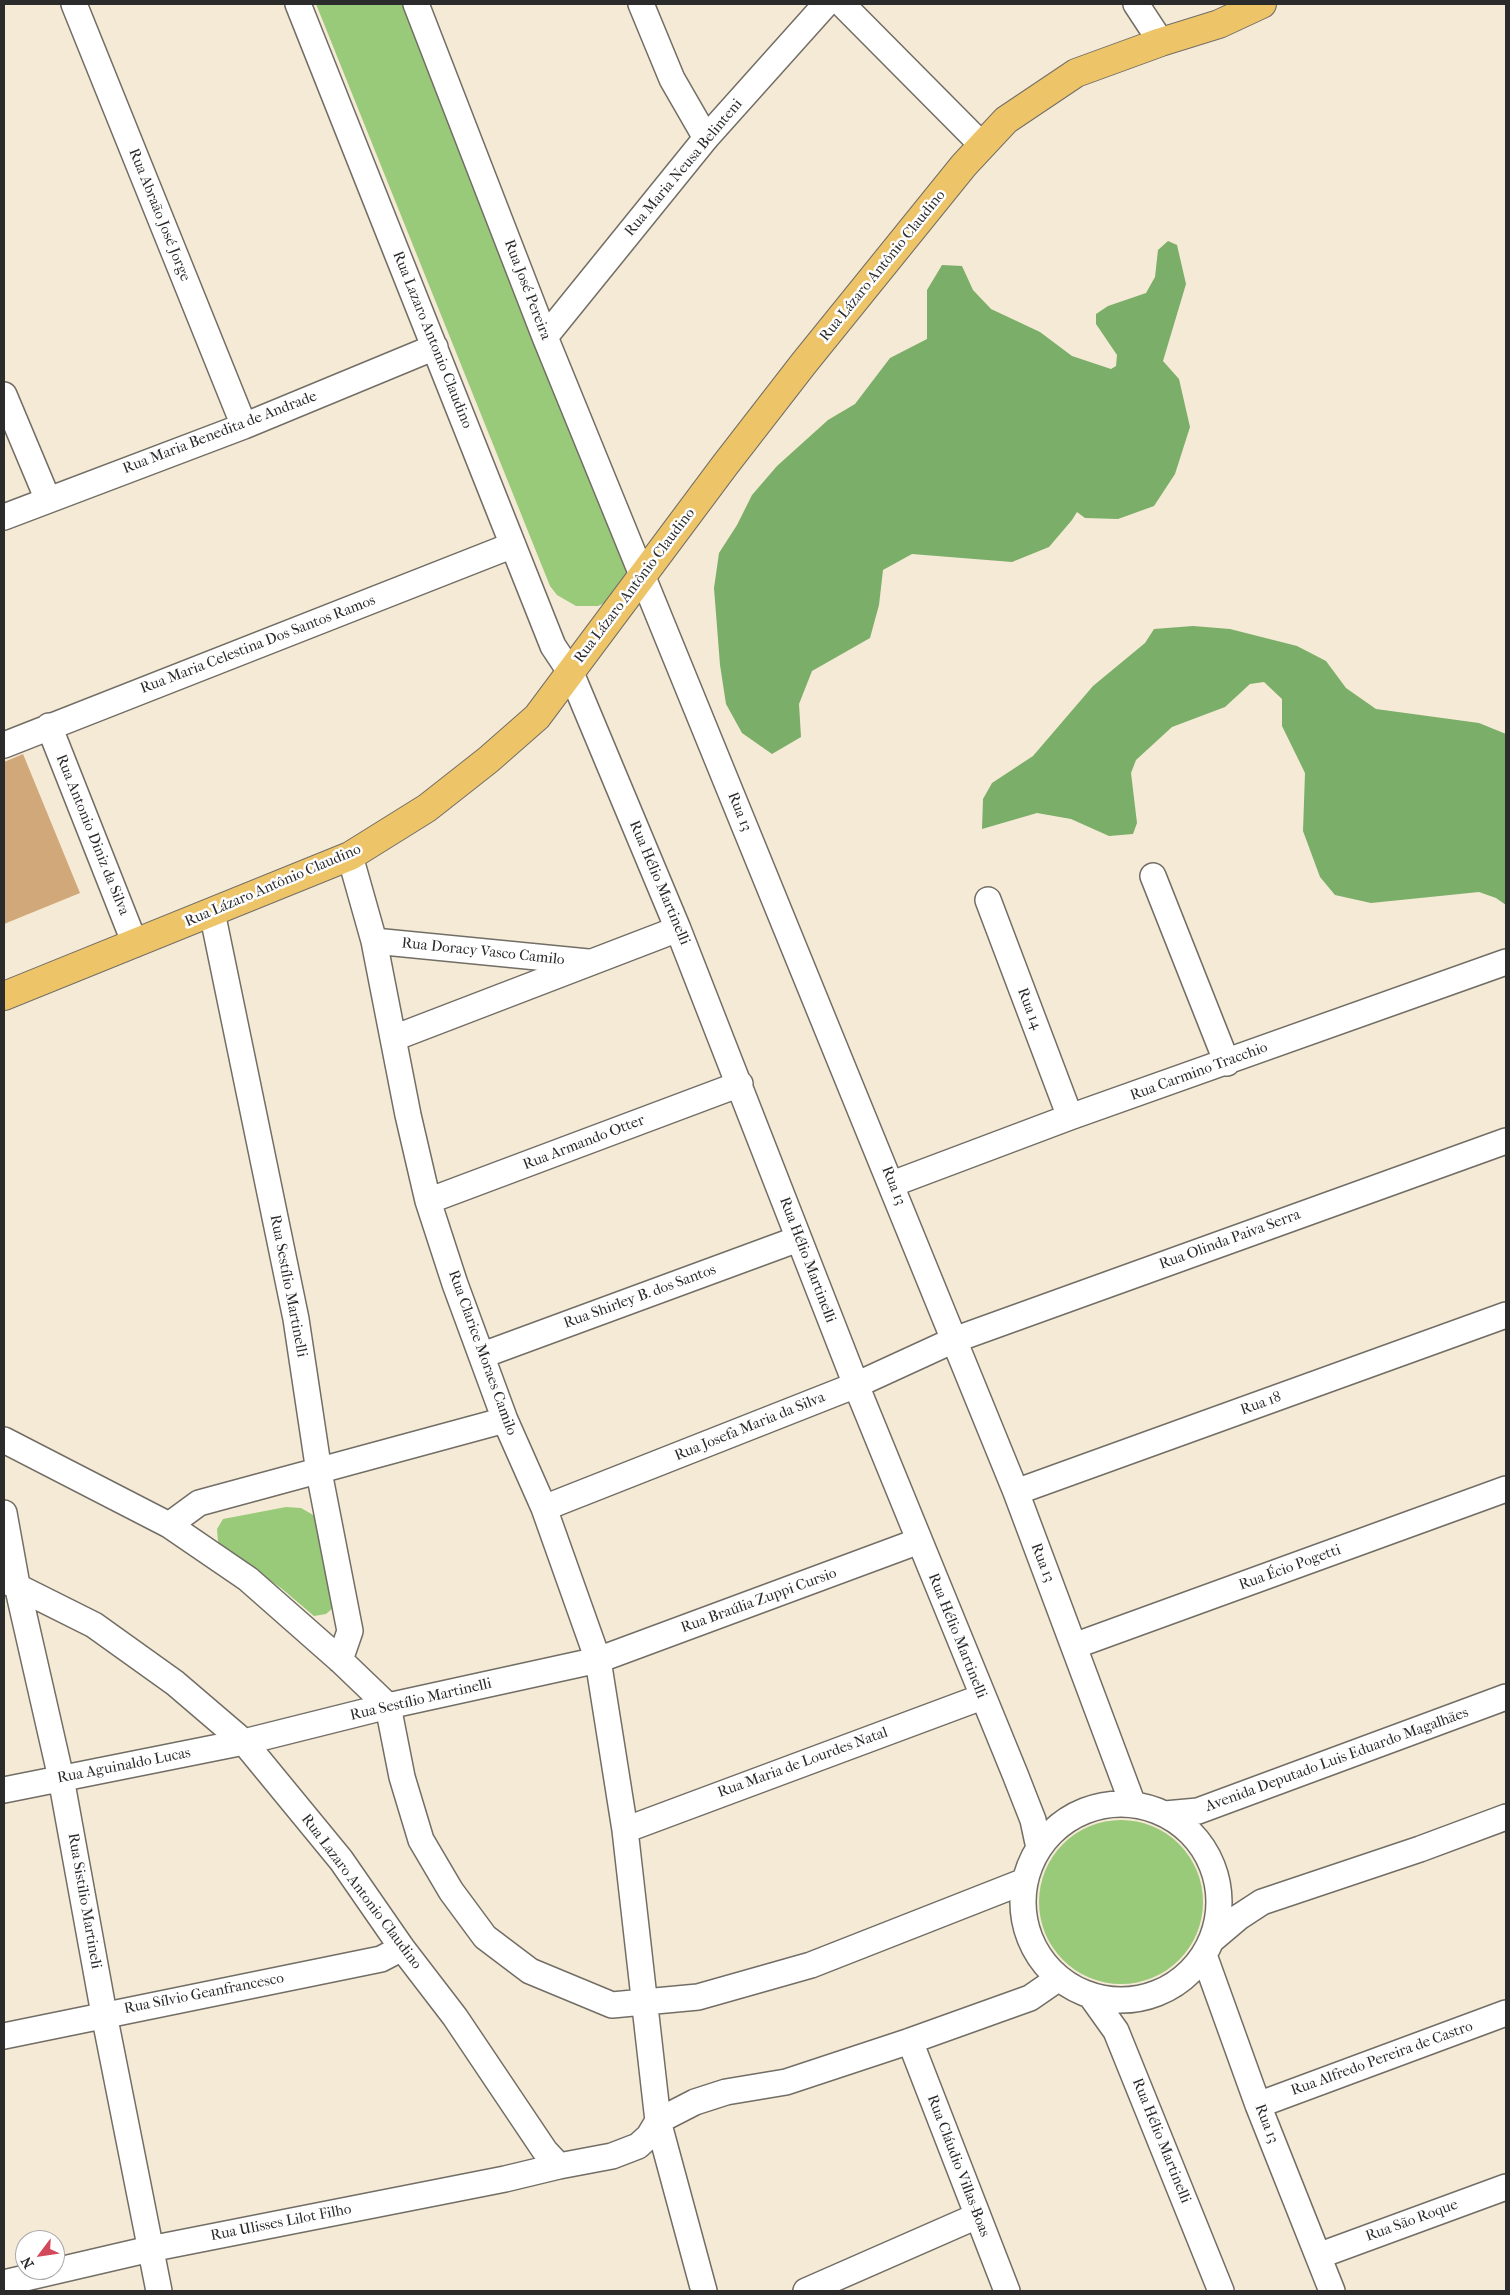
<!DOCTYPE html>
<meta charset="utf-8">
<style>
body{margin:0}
#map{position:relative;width:1510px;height:2295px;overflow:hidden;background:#f5ead5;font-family:"IM FELL French Canon",serif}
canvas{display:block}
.frame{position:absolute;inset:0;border:5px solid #2b2b2b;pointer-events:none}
.north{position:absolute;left:15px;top:2230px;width:50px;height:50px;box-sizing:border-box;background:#fff;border:1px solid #aaa;border-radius:50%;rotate:239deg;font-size:14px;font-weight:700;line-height:20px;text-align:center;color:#2b2b2b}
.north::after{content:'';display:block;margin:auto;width:18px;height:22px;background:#d1495b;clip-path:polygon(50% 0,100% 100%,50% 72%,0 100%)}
</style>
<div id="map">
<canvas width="1510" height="2295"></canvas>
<div class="frame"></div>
<div class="north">N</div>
</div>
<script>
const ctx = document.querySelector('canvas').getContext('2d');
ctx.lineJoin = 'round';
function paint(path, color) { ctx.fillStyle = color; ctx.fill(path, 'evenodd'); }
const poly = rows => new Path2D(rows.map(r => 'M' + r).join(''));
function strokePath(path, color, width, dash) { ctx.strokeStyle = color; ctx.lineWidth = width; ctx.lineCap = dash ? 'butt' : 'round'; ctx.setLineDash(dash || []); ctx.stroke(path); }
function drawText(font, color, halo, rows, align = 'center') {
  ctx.font = font + ' "IM FELL French Canon",serif'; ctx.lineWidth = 5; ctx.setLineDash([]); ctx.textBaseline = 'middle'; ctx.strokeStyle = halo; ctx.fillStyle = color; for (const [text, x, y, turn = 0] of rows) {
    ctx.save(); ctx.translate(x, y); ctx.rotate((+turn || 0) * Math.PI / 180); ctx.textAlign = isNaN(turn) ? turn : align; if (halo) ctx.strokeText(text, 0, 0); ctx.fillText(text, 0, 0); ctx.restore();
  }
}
paint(poly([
 [316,4,404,4,628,563,627,574,609,601,598,606,576,606,557,595,550,586],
 [286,1507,301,1508,315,1516,334,1607,326,1614,314,1616,281,1588,221,1546,218,1541,217,1529,223,1519],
 '1039 1902a82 82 0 1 1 164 0a82 82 0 1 1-164 0Z'
]), '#99ca79');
paint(poly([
 [1168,241,1177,245,1186,284,1163,361,1179,379,1190,427,1175,474,1154,506,1118,519,1085,518,1077,512,1072,520,1049,547,1012,562,912,554,883,570,879,605,870,638,812,671,799,704,801,737,772,754,742,733,726,704,720,665,714,588,719,553,737,525,752,495,777,466,828,420,855,404,890,358,927,339,927,290,942,265,962,266,973,290,991,309,1040,332,1072,356,1111,369,1116,366,1117,355,1096,324,1096,314,1108,306,1146,293,1155,277,1158,250],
 [1193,626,1230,629,1297,646,1326,661,1346,688,1376,709,1479,723,1506,734,1506,905,1496,898,1479,892,1371,903,1335,895,1320,877,1303,831,1305,773,1282,726,1282,699,1264,682,1250,684,1225,707,1172,727,1136,760,1131,773,1137,823,1133,834,1109,836,1071,819,1037,813,982,829,983,799,992,783,1033,756,1093,686,1145,643,1154,629]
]), '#7aae69');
paint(poly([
 [23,754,80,893,4,924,4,762]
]), '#d1a879');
const minor = poly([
 [74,4,244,426],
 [298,4,553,646,571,673,678,929,856,1385,1015,1774,1033,1820,1039,1848],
 [416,4,545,337,1016,1492,1132,1802],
 [641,4,672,79,706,138],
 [842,4,982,145],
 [1136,4,1161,42],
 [545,337,706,138,826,4],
 [4,395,48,500],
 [4,517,244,426,435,347],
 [49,726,135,944],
 [4,745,513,545],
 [350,856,374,941,408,1115,428,1201,455,1284,505,1420,544,1508,598,1660,625,1830,658,2121,704,2291],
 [1153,876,1227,1063],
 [988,900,1070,1117],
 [212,912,296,1319,319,1472,350,1631,340,1660],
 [374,941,588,962],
 [394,1038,678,929],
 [892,1184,1070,1117,1506,962],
 [428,1201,740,1084],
 [483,1355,798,1239],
 [4,1440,169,1525,248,1579,340,1660,388,1706,402,1777,421,1840,451,1891,485,1937,530,1971,612,2005,698,1997,811,1965,1025,1881],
 [1016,1492,1506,1315],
 [544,1508,856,1385,954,1340,1506,1141],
 [4,1513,17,1585,61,1778,104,2014,159,2291],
 [169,1525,199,1503,505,1420],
 [4,1580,94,1625,175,1683,244,1742,341,1860,402,1948,455,2017,545,2151,559,2166,612,2156,638,2146,649,2136,658,2121,695,2102,726,2092,786,2082,910,2041,1030,1998,1059,1978],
 [1074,1646,1506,1489],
 [4,1790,244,1742,388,1706,598,1660,919,1541],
 '1023 1902a98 98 0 1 1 196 0a98 98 0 1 1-196 0Z',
 [1165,1814,1198,1811,1506,1697],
 [625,1830,982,1697],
 [1213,1939,1239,1917,1262,1902,1420,1849,1506,1817],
 [1204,1955,1258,2105,1332,2291],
 [1091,1996,1116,2031,1221,2291],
 [4,2036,381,1959,402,1948],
 [910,2041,1007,2291],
 [1258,2105,1506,2013],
 [1318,2256,1506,2187],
 [4,2283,150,2249,505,2179,559,2166],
 [806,2291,977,2216]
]);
const major = poly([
 [4,996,350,856,427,808,488,760,537,717,725,465,804,363,964,165,1006,120,1076,73,1161,42,1219,24,1262,4]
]);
strokePath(minor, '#726e66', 28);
strokePath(major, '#726e66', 30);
strokePath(minor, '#fff', 25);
strokePath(major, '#eec469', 28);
drawText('15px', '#2b2b2b', '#fff', [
 ["Rua Maria Neusa Belinteni",684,168,-50],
 ["Rua Abraão José Jorge",159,215,68],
 ["Rua Lázaro Antônio Claudino",883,266,-51],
 ["Rua José Pereira",527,290,69],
 ["Rua Lazaro Antonio Claudino",432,340,68],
 ["Rua Maria Benedita de Andrade",220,433,-21],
 ["Rua Lázaro Antônio Claudino",635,586,-53],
 ["Rua Maria Celestina Dos Santos Ramos",258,645,-21],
 ["Rua 13",739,812,68],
 ["Rua Antonio Diniz da Silva",92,835,68],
 ["Rua Hélio Martinelli",659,883,67],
 ["Rua Lázaro Antônio Claudino",273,886,-23],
 ["Rua Doracy Vasco Camilo",483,952,6],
 ["Rua 14",1029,1009,69],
 ["Rua Carmino Tracchio",1199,1072,-20],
 ["Rua Armando Otter",584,1143,-21],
 ["Rua 13",893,1186,68],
 ["Rua Olinda Paiva Serra",1230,1240,-20],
 ["Rua Hélio Martinelli",807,1260,69],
 ["Rua Sestílio Martinelli",288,1286,79],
 ["Rua Shirley B. dos Santos",640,1297,-20],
 ["Rua Clarice Moraes Camilo",482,1353,70],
 ["Rua 18",1261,1404,-20],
 ["Rua Josefa Maria da Silva",750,1427,-22],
 ["Rua 13",1042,1563,69],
 ["Rua Écio Pogetti",1290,1568,-20],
 ["Rua Braúlia Zuppi Cursio",759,1601,-20],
 ["Rua Hélio Martinelli",957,1636,68],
 ["Rua Sestílio Martinelli",421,1700,-13],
 ["Avenida Deputado Luis Eduardo Magalhães",1337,1760,-20],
 ["Rua Maria de Lourdes Natal",803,1763,-20],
 ["Rua Aguinaldo Lucas",124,1766,-11],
 ["Rua Lazaro Antonio Claudino",361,1892,53],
 ["Rua Sistilio Martineli",84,1901,80],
 ["Rua Sílvio Geanfrancesco",204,1994,-11],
 ["Rua Alfredo Pereira de Castro",1382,2059,-20],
 ["Rua 13",1266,2124,69],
 ["Rua Hélio Martinelli",1161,2141,68],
 ["Rua Cláudio Villas-Boas",958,2166,69],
 ["Rua São Roque",1412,2221,-20],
 ["Rua Ulisses Lilot Filho",281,2223,-11]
]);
</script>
